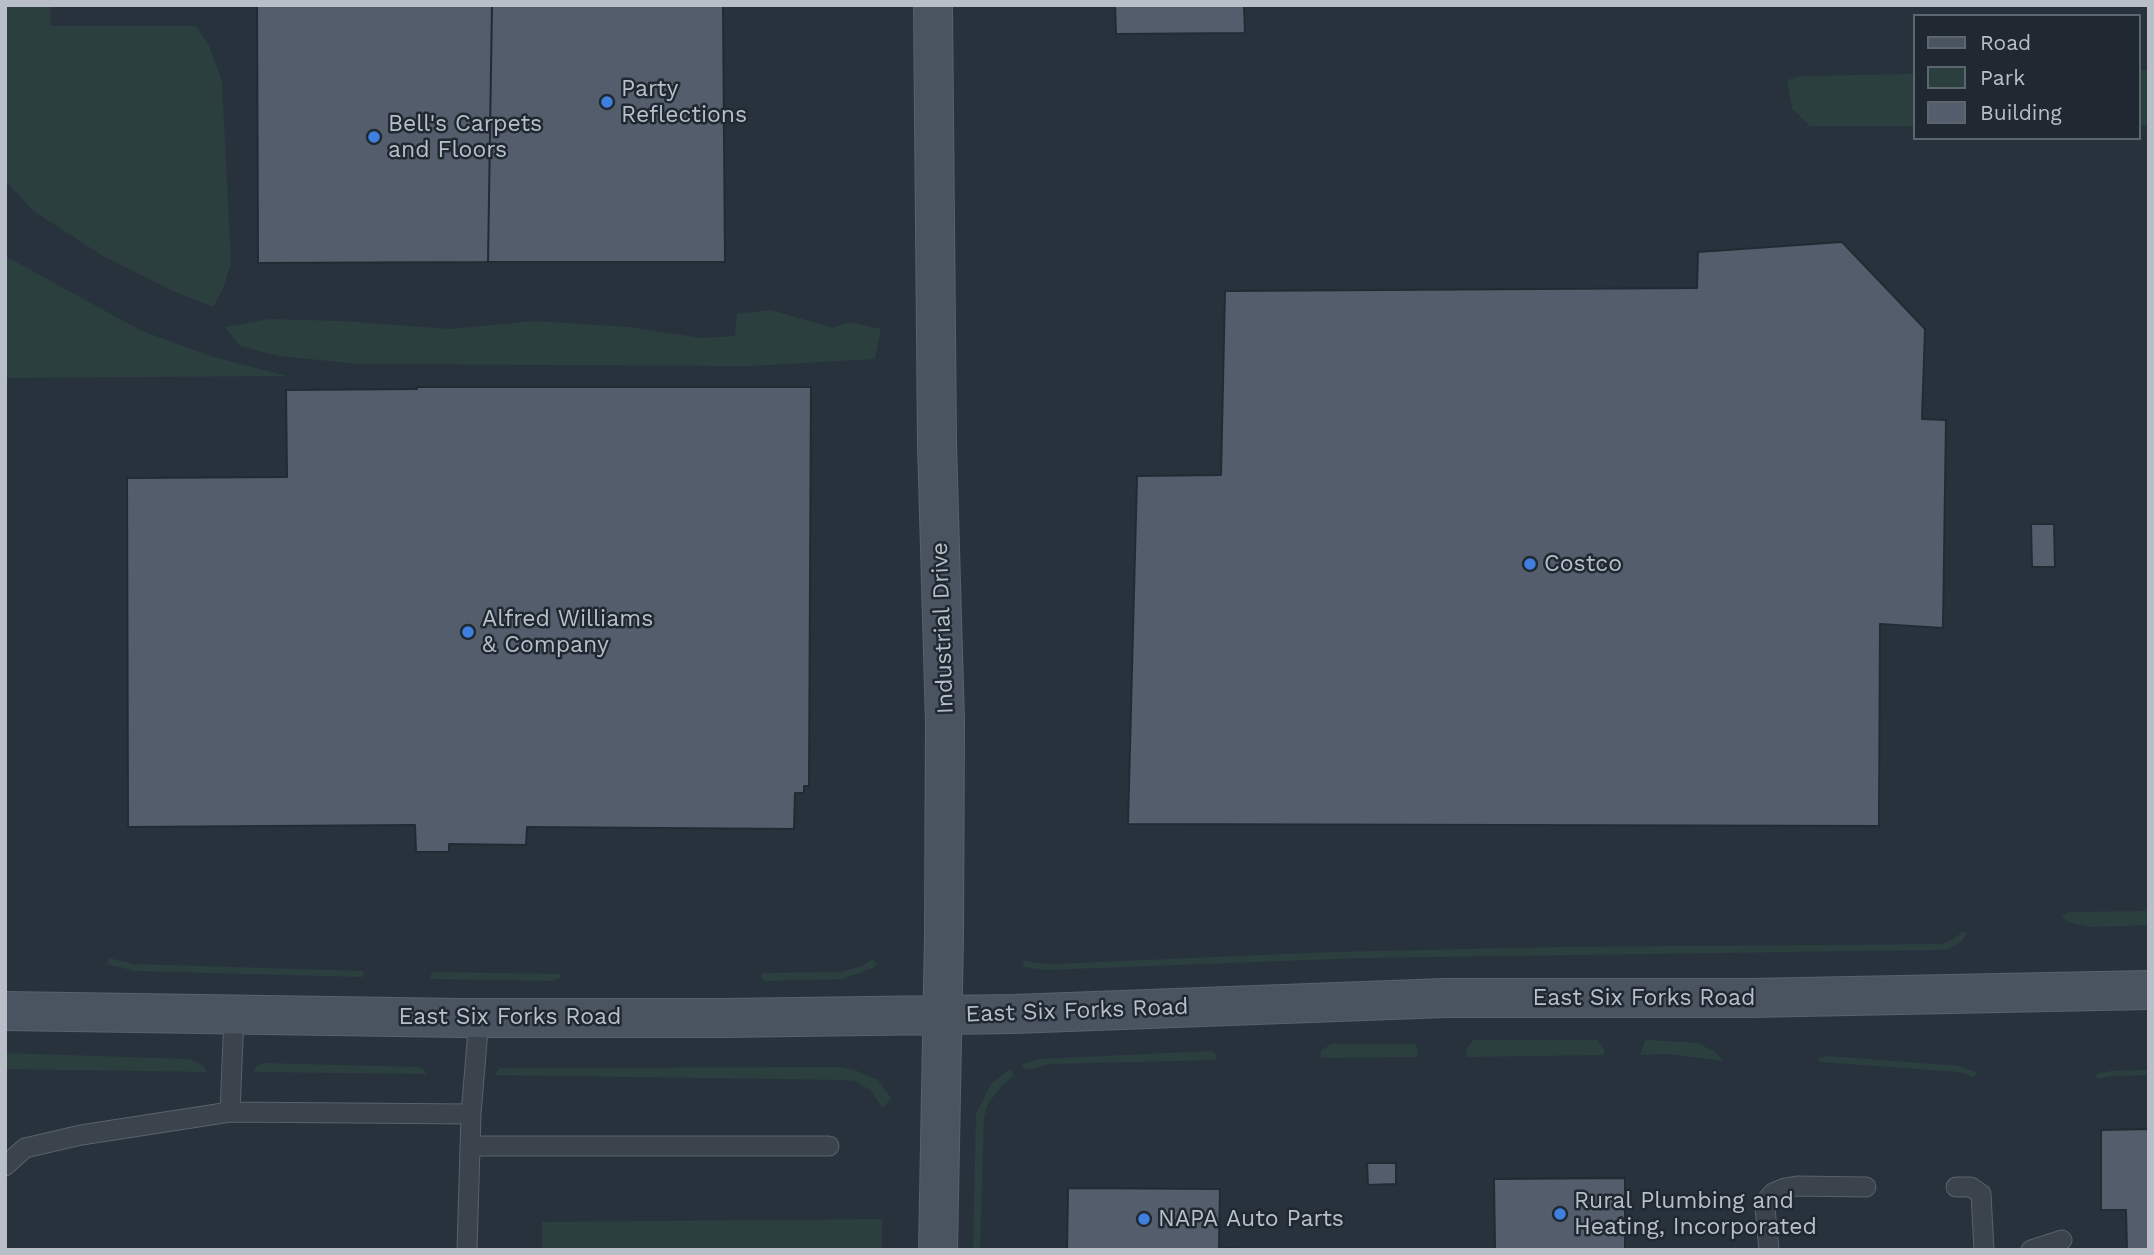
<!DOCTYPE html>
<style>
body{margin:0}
#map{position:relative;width:2154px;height:1255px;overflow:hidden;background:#28323d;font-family:"Work Sans",sans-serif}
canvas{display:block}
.frame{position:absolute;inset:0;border:7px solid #b8bfc8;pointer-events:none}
.legend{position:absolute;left:1913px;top:14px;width:228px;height:126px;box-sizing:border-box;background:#202932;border:2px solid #5d656e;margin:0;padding:9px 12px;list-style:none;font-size:21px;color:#b8bfc8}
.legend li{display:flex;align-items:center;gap:14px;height:35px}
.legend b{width:35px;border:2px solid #5d656e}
</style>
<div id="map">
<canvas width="2154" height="1255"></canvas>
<div class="frame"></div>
<ul class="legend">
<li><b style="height:9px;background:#4a5360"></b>Road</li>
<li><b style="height:19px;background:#2b3f3f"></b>Park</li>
<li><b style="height:19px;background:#535d6b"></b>Building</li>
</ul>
</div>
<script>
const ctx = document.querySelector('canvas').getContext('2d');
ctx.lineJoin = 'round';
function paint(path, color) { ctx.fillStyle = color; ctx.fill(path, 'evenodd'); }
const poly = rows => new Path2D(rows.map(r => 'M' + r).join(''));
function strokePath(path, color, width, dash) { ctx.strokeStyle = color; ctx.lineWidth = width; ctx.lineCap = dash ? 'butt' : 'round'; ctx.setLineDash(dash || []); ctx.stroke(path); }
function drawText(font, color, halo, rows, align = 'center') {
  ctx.font = font + ' "Work Sans",sans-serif'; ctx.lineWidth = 5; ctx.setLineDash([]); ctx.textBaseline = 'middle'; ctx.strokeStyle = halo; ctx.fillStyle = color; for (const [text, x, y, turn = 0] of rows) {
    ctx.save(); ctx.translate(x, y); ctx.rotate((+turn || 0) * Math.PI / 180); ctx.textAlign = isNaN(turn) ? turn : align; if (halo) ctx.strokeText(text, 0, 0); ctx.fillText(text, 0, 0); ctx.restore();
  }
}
paint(poly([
 [5,5,50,5,51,26,196,26,209,46,222,81,231,263,223,289,213,307,173,291,103,256,32,210,5,180],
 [2138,70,2149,70,2149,125,2138,125],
 [1914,74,1914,126,1810,126,1792,108,1787,80,1802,76],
 [5,256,142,331,213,357,287,376,5,378],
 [771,310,833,328,849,322,881,329,875,359,751,366,359,364,279,356,240,346,225,327,269,319,342,321,449,329,536,321,629,327,701,338,735,336,737,314],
 [2149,911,2149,925,2090,927,2071,923,2061,917,2069,912],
 [1962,931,1967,933,1962,941,1949,949,1938,950,1363,958,1045,970,1023,967,1024,960,1034,963,1054,964,1332,952,1559,947,1943,944,1958,936],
 [109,958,133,964,364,971,363,977,135,971,107,964],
 [873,959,877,964,873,968,842,979,765,981,761,978,763,973,841,972,862,966],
 [432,972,560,974,560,978,551,981,432,979,430,978],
 [1473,1040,1598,1040,1604,1049,1604,1055,1467,1057,1466,1050],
 [1650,1040,1697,1043,1715,1052,1723,1061,1668,1054,1640,1055,1645,1041],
 [1331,1044,1415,1044,1418,1049,1417,1057,1321,1058,1321,1051],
 [1211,1051,1216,1055,1217,1060,1052,1064,1026,1070,1021,1065,1038,1059],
 [5,1053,189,1059,203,1065,207,1072,5,1069],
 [1829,1056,1960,1066,1977,1073,1973,1077,1959,1072,1820,1062,1818,1058],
 [264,1063,418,1067,425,1071,426,1074,254,1072,257,1066],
 [839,1067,855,1070,878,1080,891,1098,883,1108,870,1090,855,1081,846,1080,494,1075,500,1068],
 [1010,1069,1014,1075,1000,1088,988,1104,984,1117,980,1250,973,1250,976,1114,991,1084],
 [2149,1070,2149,1075,2110,1076,2098,1079,2095,1074,2111,1071],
 [882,1219,882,1250,542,1250,542,1222]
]), '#2b3f3f');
const building = poly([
 [257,5,492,5,488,262,258,263,257,5],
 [492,5,723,5,725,262,488,262,492,5],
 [1115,5,1244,5,1245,33,1116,34,1115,5],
 [1842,242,1925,329,1922,419,1946,420,1943,628,1880,624,1879,826,1128,824,1137,476,1221,475,1225,291,1697,288,1698,252,1842,242],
 [417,387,811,387,809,786,804,786,804,793,795,793,794,829,527,827,526,845,449,844,449,852,416,852,415,825,128,827,127,478,287,477,286,390,417,389,417,387],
 [2031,524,2054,524,2055,567,2032,567,2031,524],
 [2149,1129,2149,1250,2127,1250,2126,1210,2101,1210,2101,1130,2149,1129],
 [1367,1163,1396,1163,1396,1184,1368,1185,1367,1163],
 [1625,1178,1625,1250,1495,1250,1494,1179,1625,1178],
 [1068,1188,1220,1189,1219,1248,1284,1250,1067,1250,1068,1188]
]);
paint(building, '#535d6b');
strokePath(building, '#222b34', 2);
const lane = poly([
 [234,1015,230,1112,471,1114],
 [470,1146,829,1146],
 [5,1166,25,1148,81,1135,230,1112],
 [1956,1187,1971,1187,1981,1194,1984,1250],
 [467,1250,471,1114,479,1018],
 [1769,1250,1765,1208,1767,1200,1773,1193,1785,1188,1797,1186,1866,1187],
 [2031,1250,2062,1240]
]);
const secondary = poly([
 [933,5,937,444,945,722,944,935,938,1250],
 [5,1011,461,1018,724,1018,1014,1014,1445,998,1751,998,2149,990]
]);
strokePath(lane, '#59626b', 21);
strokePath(secondary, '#59626b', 40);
strokePath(lane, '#3b444d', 19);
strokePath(secondary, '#4a5360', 38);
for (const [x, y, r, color] of [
 [607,102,7,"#3f7fe0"],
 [374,137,7,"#3f7fe0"],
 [1530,564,7,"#3f7fe0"],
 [468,632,7,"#3f7fe0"],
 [1560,1214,7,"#3f7fe0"],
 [1144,1219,7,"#3f7fe0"]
]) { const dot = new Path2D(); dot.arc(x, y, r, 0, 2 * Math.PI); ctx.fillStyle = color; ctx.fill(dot); strokePath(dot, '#202932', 2.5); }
drawText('23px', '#b8bfc8', '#202932', [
 ["Party",621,89],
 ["Reflections",621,115],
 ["Bell's Carpets",388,124],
 ["and Floors",388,150],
 ["Costco",1544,564],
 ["Alfred Williams",482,619],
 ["& Company",482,645],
 ["Rural Plumbing and",1574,1201],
 ["Heating, Incorporated",1574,1227],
 ["NAPA Auto Parts",1158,1219]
], 'left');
drawText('23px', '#b8bfc8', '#202932', [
 ["Industrial Drive",943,628,-92],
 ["East Six Forks Road",1644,998],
 ["East Six Forks Road",1077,1011,-2],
 ["East Six Forks Road",510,1017]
]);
</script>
